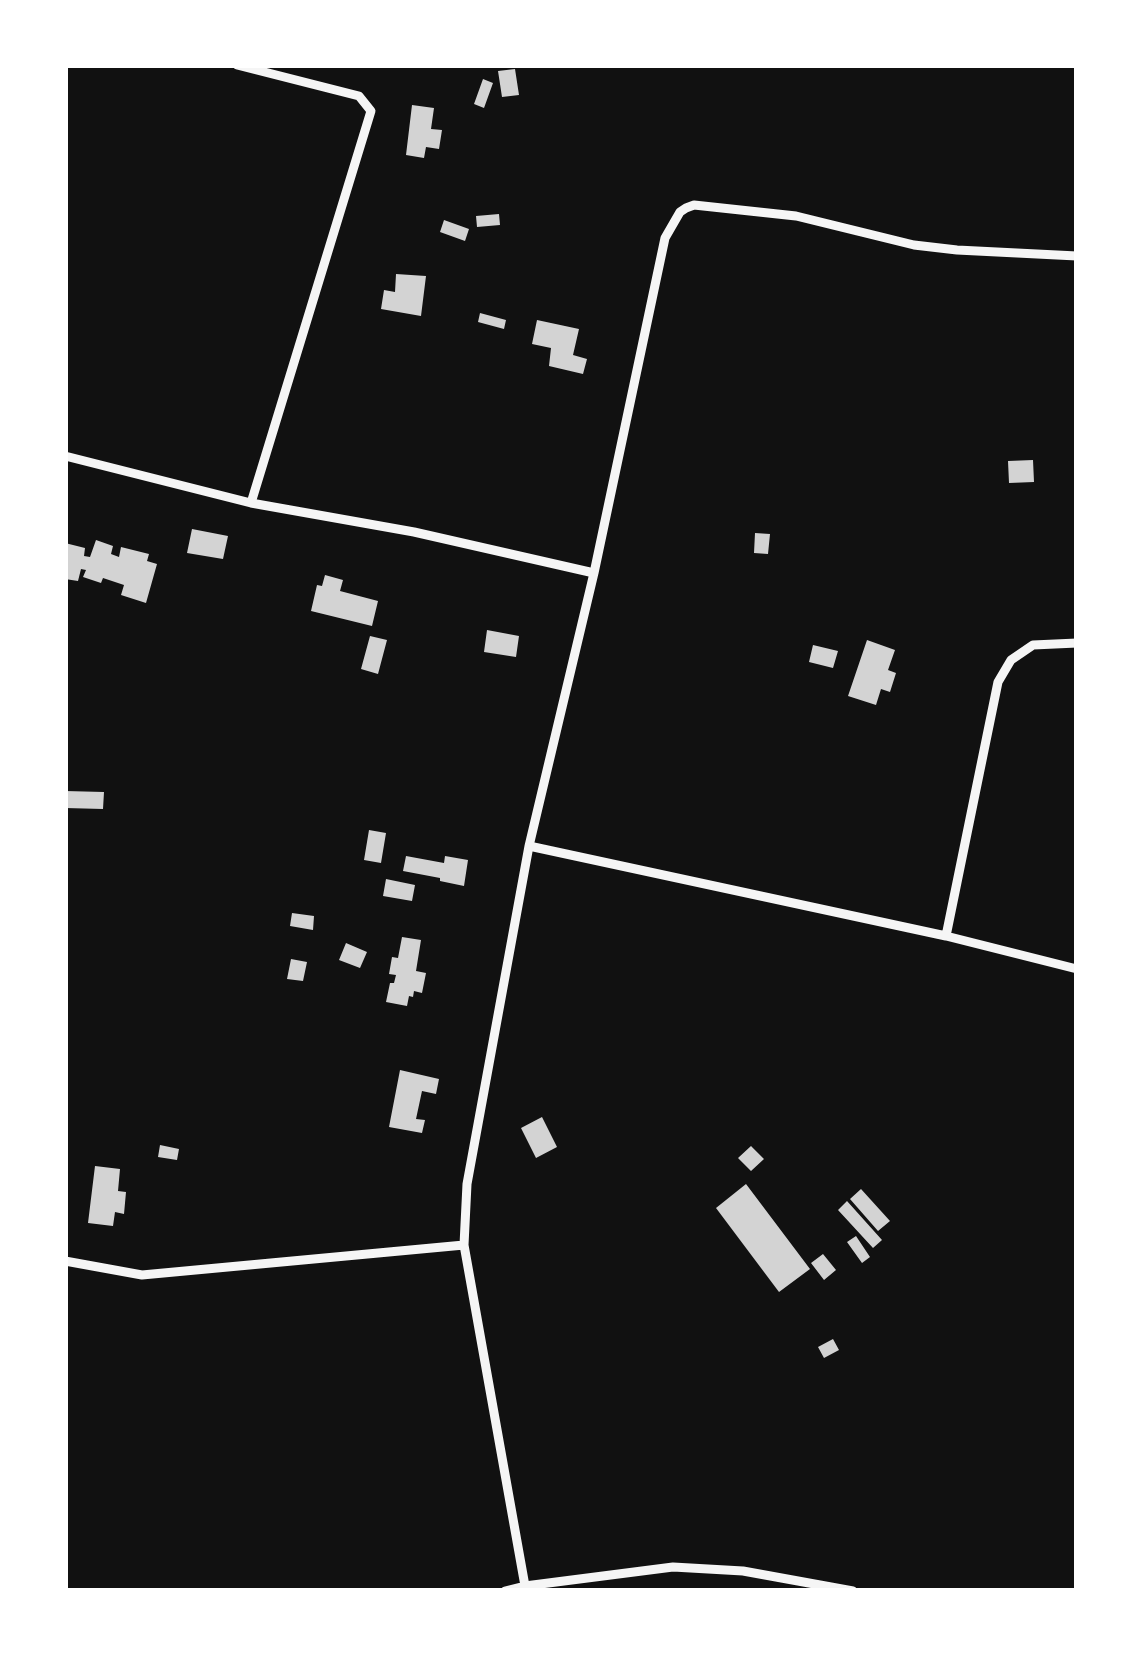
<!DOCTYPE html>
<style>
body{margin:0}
#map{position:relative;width:1142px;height:1656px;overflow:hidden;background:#111;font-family:"PT Serif",serif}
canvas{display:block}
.frame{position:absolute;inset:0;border:68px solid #fff;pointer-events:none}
</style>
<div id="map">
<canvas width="1142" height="1656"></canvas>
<div class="frame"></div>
</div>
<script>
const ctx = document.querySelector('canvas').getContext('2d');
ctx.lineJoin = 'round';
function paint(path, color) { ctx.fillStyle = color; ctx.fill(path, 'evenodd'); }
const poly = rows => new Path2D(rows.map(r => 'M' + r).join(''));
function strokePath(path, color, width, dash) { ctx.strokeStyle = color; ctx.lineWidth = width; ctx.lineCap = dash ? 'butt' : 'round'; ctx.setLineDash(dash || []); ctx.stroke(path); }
paint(poly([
 [515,69,519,95,502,97,498,71],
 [483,79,493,83,484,108,474,104],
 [412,105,434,108,431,129,442,130,439,149,426,147,424,158,406,155],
 [499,214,500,225,477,227,476,216],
 [444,220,469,229,465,241,440,232],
 [396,274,426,276,421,316,381,309,384,290,395,292],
 [480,313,506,320,504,329,478,322],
 [537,320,579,329,573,355,587,359,583,374,549,366,551,348,532,344],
 [1033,460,1034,482,1009,483,1008,461],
 [192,529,228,536,223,559,187,553],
 [755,533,770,534,768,554,754,553],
 [96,540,113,546,111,554,119,557,121,547,149,554,147,561,157,564,146,603,121,595,124,585,103,578,101,583,83,577,86,570,81,569,78,581,65,579,65,543,85,548,84,556,90,557],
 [325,575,343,580,340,591,378,601,372,626,311,611,317,585,322,586],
 [487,630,519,636,516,657,484,652],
 [370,636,387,640,378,674,361,669],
 [867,640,895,650,888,670,896,673,890,692,881,689,876,705,848,696],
 [813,645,838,651,833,668,809,662],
 [65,791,104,792,103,809,65,808],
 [369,830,386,833,381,863,364,860],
 [406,856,444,863,445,856,468,860,464,886,440,881,440,878,403,871],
 [386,879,415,885,412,901,383,896],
 [292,913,314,916,313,930,290,926],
 [402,937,421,940,416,971,426,973,422,993,414,991,413,997,409,996,407,1006,386,1002,390,983,394,983,396,975,389,974,392,957,398,958],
 [346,943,367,952,360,968,339,960],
 [291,959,307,962,303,981,287,979],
 [400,1070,439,1079,436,1094,422,1091,416,1119,425,1120,422,1133,389,1127],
 [542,1117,557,1147,536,1158,521,1128],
 [160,1145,179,1149,177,1160,158,1157],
 [751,1146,764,1159,751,1171,738,1158],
 [95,1166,120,1169,118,1191,126,1192,124,1214,115,1212,113,1226,88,1223],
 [746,1184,810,1269,779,1292,716,1208],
 [861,1189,890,1221,878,1231,850,1199],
 [847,1201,882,1240,873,1248,838,1210],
 [856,1236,870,1257,862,1263,847,1242],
 [823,1254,836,1270,824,1280,811,1263],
 [833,1339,839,1350,824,1358,818,1347]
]), '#d3d3d3');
strokePath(poly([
 [237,65,359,96,371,111,251,503],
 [65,456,251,503,414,532,594,573,529,846,467,1184,464,1245,525,1586],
 [594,573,665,238,680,212,686,208,694,205,796,216,914,245,957,250,1077,256],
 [529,846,946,936,1077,969],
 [946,936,998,682,1011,660,1033,645,1077,643],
 [65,1261,142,1275,464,1245],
 [505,1591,525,1586,673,1567,743,1571,853,1591]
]), '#f5f5f5', 9);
</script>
